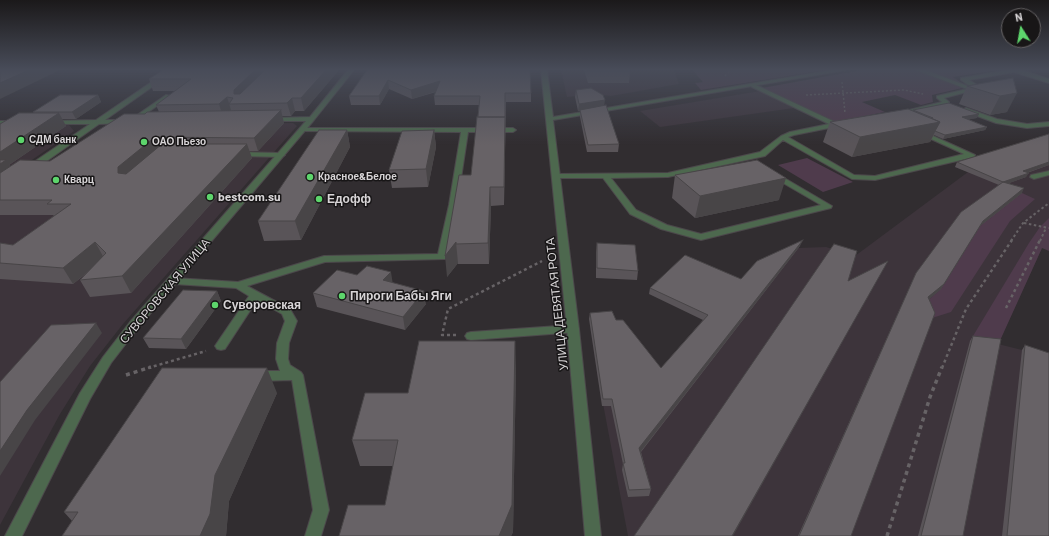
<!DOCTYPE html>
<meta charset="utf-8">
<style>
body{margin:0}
#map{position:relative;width:1049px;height:536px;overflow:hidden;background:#312d30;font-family:Barlow,sans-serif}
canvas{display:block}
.north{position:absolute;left:1001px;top:8px;width:40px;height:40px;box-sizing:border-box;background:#181617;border:1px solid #656264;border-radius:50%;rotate:349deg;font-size:11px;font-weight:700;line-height:16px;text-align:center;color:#d8d5d7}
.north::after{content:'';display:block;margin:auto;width:14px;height:18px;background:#5dd56c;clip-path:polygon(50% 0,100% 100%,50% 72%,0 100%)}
</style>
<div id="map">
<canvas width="1049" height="536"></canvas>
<div class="north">N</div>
</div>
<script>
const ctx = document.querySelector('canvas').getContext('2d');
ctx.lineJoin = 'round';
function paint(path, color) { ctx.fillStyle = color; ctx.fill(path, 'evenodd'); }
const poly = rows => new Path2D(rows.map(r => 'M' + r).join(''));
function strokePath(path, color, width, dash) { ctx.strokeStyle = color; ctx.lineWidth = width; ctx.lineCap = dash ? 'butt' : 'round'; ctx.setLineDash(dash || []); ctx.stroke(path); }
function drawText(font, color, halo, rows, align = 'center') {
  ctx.font = font + ' Barlow,sans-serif'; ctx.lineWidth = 3; ctx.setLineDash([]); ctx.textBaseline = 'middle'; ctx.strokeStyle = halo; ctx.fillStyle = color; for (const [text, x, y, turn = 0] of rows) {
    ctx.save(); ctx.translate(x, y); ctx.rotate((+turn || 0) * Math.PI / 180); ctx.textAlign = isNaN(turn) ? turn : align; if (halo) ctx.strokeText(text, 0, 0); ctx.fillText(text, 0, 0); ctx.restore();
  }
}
paint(poly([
 [561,70,674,70,679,84,611,96,593,94,567,97],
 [760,91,794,108,660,127,640,111],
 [293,123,297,126,123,324,90,366,60,414,0,525,0,202,99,130,118,125],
 [69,125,74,131,0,182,0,126],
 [1049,138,1049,229,1042,248,998,344,1022,350,1049,536,628,536,597,372,662,372,798,248,826,247,855,256,968,172,955,167]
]), '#3d343b');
paint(poly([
 [674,70,826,70,701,90,695,83,703,82,692,70],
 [861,70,1000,70,953,77,967,87,932,95,933,102,921,105,895,95,862,102,885,112,835,122,762,88],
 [807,158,853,182,823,192,778,165],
 [1022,193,1035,199,1010,221,951,312,932,318,926,302,941,289,980,226],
 [1049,218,1049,251,1042,248,998,345,970,341,1029,243,1040,227]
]), '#4f3b4c');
const lane = poly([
 [916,70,925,70,973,88,961,80,961,78,1008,70,1022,70,1049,79,1049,83,1014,72,969,80,982,88,944,98,949,102,949,104,897,115,897,113,942,102,937,98,937,96,967,89,916,70],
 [754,84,837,123,844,123,844,125,794,135,788,137,854,175,875,176,964,154,918,133,918,131,920,130,975,155,974,157,875,180,852,179,783,140,765,156,668,177,611,178,636,210,667,225,701,234,821,205,771,176,771,172,774,172,832,206,831,208,701,240,661,229,630,214,603,178,556,178,552,176,556,174,668,173,760,152,781,136,790,132,829,124,752,87,751,86,754,84],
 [166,95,171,96,134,122,130,122,130,120,166,95],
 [966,108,997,119,1027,124,1049,122,1049,126,1027,128,996,123,964,111,964,109,966,108],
 [303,128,513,128,516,130,513,132,468,132,457,205,445,259,325,262,247,286,290,309,297,321,289,343,288,359,290,365,301,372,303,375,329,510,321,536,305,536,313,510,292,380,257,381,253,379,251,376,253,373,257,371,280,371,276,359,277,343,285,321,282,314,257,300,225,349,221,350,217,349,215,346,217,343,249,296,236,288,174,284,169,281,174,278,238,282,324,256,438,254,449,205,461,132,301,131,301,129,303,128],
 [235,152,281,153,285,155,281,157,238,156,234,154,235,152],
 [1049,171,1049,175,1034,179,1030,177,1031,175,1049,171],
 [573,325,577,326,579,329,577,332,471,340,467,339,465,336,467,333,471,332,573,325]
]);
const street = poly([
 [169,70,176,70,105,120,124,120,127,122,126,123,99,124,34,170,28,170,28,166,90,124,50,124,48,123,48,121,96,120,169,70],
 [348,70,354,70,314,120,138,328,111,363,90,399,22,536,5,536,80,393,103,357,130,322,306,121,270,121,268,120,268,118,310,117,348,70],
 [541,70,547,70,553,117,832,70,846,70,553,120,579,329,601,536,585,536,567,329,541,70],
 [0,121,16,121,19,123,16,125,0,125,0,121]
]);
strokePath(lane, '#4c484b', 2);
strokePath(street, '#4c484b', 2);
strokePath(poly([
 [725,76,731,70],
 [842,82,845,113],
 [806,95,904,90,923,94]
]), '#676366', 1.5, [2, 2]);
strokePath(poly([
 [1024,223,1049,228],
 [1011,241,1023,223,1049,203],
 [1040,241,1046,228]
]), '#676366', 2, [2.5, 2.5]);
strokePath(poly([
 [1006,308,1040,240],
 [456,335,442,335,448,309,542,261],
 [148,368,206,351],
 [942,368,966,309,1012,240]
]), '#676366', 2.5, [3, 3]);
strokePath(poly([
 [126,375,151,367],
 [887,536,930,397,942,367]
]), '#676366', 3.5, [4, 4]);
paint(lane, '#4d684e');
paint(street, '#4d684e');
paint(poly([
 [163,70,339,70,304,111,295,111,291,116,282,116,284,123,258,151,249,151,252,158,131,293,90,297,80,280,88,272,73,284,0,279,0,243,13,245,54,216,53,215,0,215,0,124,34,113,33,112,98,95,101,102,76,119,62,119,66,126,9,165,10,166,50,161,145,114,159,112,156,105,175,91,153,91,149,79],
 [367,70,531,93,531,102,506,102,504,205,491,206,489,264,458,264,458,263,447,277,471,175,479,105,435,105,434,96,436,92,412,99,389,89,380,105,351,105,349,96],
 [584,70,629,70,630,71,629,83,588,83],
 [1013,78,1007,112,990,115,959,104,967,86],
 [576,90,604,106,619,144,618,152,587,152,580,117,580,111,578,111,575,97],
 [913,111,977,118,968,119,987,127,985,130,943,139,934,135,930,142,852,157,823,142,830,122],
 [347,130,350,147,301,240,264,241,258,221],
 [434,130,436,147,428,187,392,188,389,170],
 [1049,134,1049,165,1027,173,1026,177,1009,183,1022,193,980,226,941,289,929,299,851,536,798,536,916,273,999,185,955,167,957,162],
 [675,175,779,200,695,218,672,198],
 [597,243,638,271,637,280,596,278,596,252],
 [800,246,641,452,651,489,649,496,628,497,622,470,623,464,611,406,602,406,589,319,590,313,616,320,661,368,703,320,649,294,650,288,741,279],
 [357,275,393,283,426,304,405,330,317,307,313,293],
 [217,291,221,301,186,349,149,348,143,338],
 [973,336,963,536,918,536,970,341],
 [1025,345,1049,536,1002,536,1022,350],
 [516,367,513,532,511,536,339,536,385,505,393,466,360,466,352,440,408,393],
 [277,393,229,501,226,536,62,536,72,521,64,512]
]), '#595458');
paint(poly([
 [29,70,60,70,0,99,0,83],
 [255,70,261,70,263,77,238,102,234,94,234,90],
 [326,70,339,70,304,111,301,98],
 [388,80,389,89,380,105,379,96],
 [440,81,440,90,412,99,411,90],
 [1017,93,1007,112,990,115,1000,96],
 [98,95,101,102,76,119,72,112],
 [227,97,231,110,223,117,219,104],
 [292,98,295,111,291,116,287,103],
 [605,100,604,107,578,111,579,104],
 [281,110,284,123,258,151,254,138],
 [59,113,66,126,9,165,15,174,0,184,0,152],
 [979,114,977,118,960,121,962,117],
 [505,117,505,134,504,205,504,187],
 [940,122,930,142,852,157,860,137],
 [987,127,985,130,943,139,945,135],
 [347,130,350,147,301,240,295,221],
 [434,130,436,147,428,187,426,169],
 [155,137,161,151,125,182,118,173,118,167],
 [247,144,252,158,131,293,122,276],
 [1049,162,1049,165,1020,175,1023,171],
 [1029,173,1026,177,1001,186,1003,182],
 [786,178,779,200,695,218,700,196],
 [490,187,491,206,489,264,488,243],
 [1024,188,1022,193,980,226,941,289,926,302,928,297,983,221],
 [803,240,800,246,638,455,639,448],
 [95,242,104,258,73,284,63,268],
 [456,242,458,263,447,277,445,256],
 [888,261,733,536,732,536],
 [391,272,393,285,383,280],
 [217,291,221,301,186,349,181,339],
 [424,291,426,304,405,330,403,317],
 [96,323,102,333,35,420,0,476,0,451,27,410],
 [515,341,516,367,513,532,511,536,499,536],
 [267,368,277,393,229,501,226,536,200,536,215,475]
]), '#484547');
const building = poly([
 [0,70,29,70,0,83,0,70],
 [163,70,255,70,234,90,234,94,240,94,265,70,326,70,301,98,292,98,287,103,229,104,233,98,227,97,219,104,156,105,191,79,149,79,163,70],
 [367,70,530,70,531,93,505,93,505,117,478,117,480,96,434,96,440,81,411,90,388,80,379,96,349,96,367,70],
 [588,70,629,70,630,71,589,71,588,70],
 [1013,78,1017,93,1000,96,967,86,1013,78],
 [591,88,603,95,605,100,579,104,576,90,591,88],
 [60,95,98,95,72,112,33,112,60,95],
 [949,103,979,114,962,117,987,127,945,135,935,131,940,122,931,118,933,118,913,110,949,103],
 [606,105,619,144,588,145,580,110,606,105],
 [908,109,940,122,860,137,830,122,908,109],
 [281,110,254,138,155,137,118,167,118,173,126,174,162,144,247,144,122,276,80,280,106,253,95,242,63,268,0,263,0,243,13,245,71,204,47,204,52,200,0,200,0,173,20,160,50,161,124,114,145,114,147,112,281,110],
 [19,113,59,113,0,152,0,124,19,113],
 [477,117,505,117,504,187,490,187,488,243,456,244,456,242,445,256,459,175,471,175,477,117],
 [319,130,347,130,295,221,258,221,319,130],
 [434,130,426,169,389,170,402,131,434,130],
 [1049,134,1049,162,1023,171,1029,173,1003,182,957,162,1049,134],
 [0,160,6,160,0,164,0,160],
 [757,160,786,178,700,196,675,175,757,160],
 [1003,182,1024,188,983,221,944,284,928,297,935,313,851,536,799,536,916,273,961,212,1003,182],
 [803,240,639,448,651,489,629,490,623,463,625,463,612,399,603,399,590,313,612,311,616,320,623,320,661,368,708,315,650,288,685,255,741,279,757,261,803,240],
 [597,243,635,245,638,271,597,268,597,243],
 [834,244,857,251,848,281,888,261,732,536,634,536,834,244],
 [367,266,391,272,383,280,424,291,403,317,313,293,337,270,357,275,367,266],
 [183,290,217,291,181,339,143,338,183,290],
 [96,323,27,410,0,451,0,382,51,325,96,323],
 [973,336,1001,339,963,536,921,536,973,336],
 [419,341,515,341,512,505,499,536,339,536,348,505,385,505,398,440,352,440,365,393,408,393,419,341],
 [1025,345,1049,353,1049,536,1007,536,1025,345],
 [162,368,267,368,215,475,210,514,200,536,62,536,78,512,64,512,162,368]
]);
paint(building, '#676266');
strokePath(building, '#484547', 1);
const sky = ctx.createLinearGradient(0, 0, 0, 145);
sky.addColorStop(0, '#1b191a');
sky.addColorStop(0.48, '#484c59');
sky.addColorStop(1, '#484c5900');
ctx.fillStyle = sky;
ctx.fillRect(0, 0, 1049, 145);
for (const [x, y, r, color] of [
 [21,140,4,"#5dd56c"],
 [144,142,4,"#5dd56c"],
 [310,177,4,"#5dd56c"],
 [56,180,4,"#5dd56c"],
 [210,197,4,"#5dd56c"],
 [319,199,4,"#5dd56c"],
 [342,296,4,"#5dd56c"],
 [215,305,4,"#5dd56c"]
]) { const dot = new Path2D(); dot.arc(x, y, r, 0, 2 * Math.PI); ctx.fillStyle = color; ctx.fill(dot); strokePath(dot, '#181617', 1.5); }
drawText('bold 10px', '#d8d5d7', '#181617', [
 ["СДМ банк",29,140],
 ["ОАО Пьезо",152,142],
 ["Красное&Белое",318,177],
 ["Кварц",64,180]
], 'left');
drawText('bold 12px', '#d8d5d7', '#181617', [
 ["bestcom.su",218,197],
 ["Едофф",327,199],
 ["Пироги Бабы Яги",350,296],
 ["Суворовская",223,305]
], 'left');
drawText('12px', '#d8d5d7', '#181617', [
 ["СУВОРОВСКАЯ УЛИЦА",165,291,-50],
 ["УЛИЦА ДЕВЯТАЯ РОТА",557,304,-96]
]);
</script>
